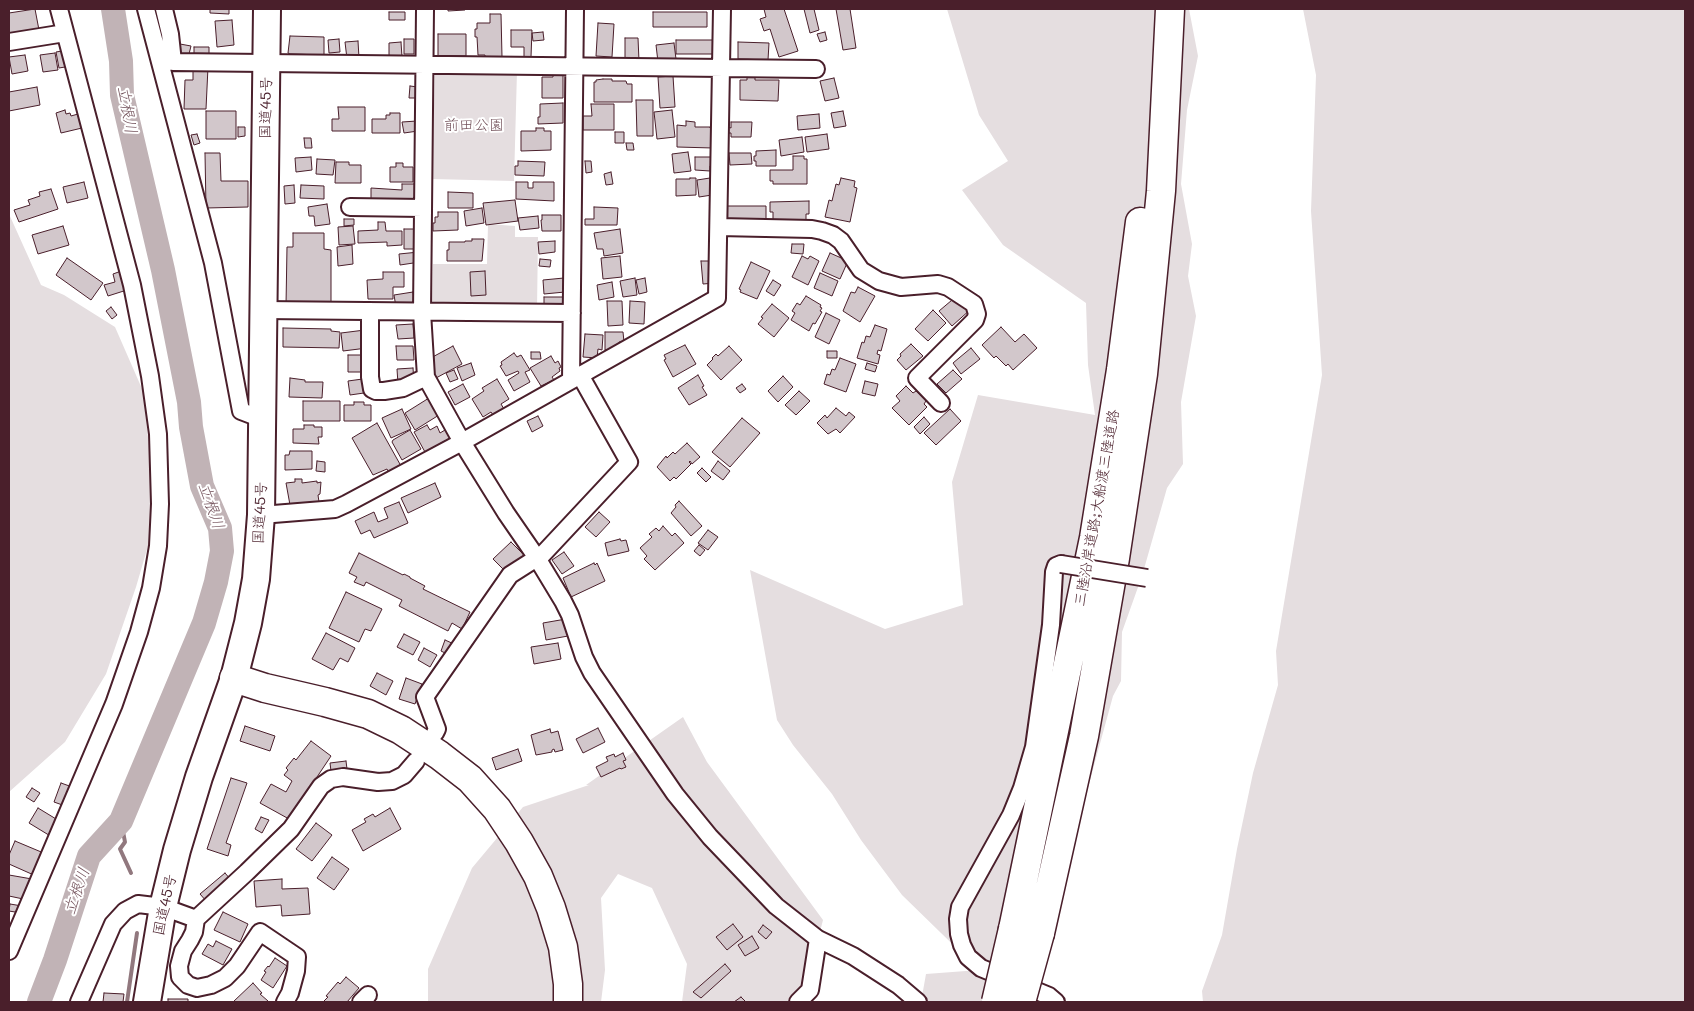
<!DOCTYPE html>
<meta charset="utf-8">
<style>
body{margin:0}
#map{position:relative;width:1694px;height:1011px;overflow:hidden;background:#fff;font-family:Mali,sans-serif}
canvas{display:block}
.frame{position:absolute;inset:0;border:10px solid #4a1f2b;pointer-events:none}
</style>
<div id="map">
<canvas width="1694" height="1011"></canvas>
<div class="frame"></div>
</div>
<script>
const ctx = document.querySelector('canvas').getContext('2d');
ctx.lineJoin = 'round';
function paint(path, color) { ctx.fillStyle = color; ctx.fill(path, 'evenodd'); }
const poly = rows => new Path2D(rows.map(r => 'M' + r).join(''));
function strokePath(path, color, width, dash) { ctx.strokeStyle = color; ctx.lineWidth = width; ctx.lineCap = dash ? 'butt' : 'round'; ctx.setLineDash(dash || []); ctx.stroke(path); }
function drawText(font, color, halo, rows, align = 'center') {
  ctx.font = font + ' Mali,"Klee One",sans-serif'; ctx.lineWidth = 4; ctx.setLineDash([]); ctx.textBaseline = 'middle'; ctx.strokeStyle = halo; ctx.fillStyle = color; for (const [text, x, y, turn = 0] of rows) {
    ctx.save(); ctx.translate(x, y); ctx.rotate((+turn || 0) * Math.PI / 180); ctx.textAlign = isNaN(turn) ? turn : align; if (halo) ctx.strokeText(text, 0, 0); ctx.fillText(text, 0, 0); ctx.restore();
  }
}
paint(poly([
 [947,9,1189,9,1198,56,1187,110,1181,184,1192,244,1188,276,1196,316,1181,402,1183,464,1167,488,1142,576,1122,632,1121,681,1113,696,1083,806,1034,877,1000,915,997,952,1006,1002,921,1002,926,974,979,970,902,895,861,840,832,794,793,745,777,720,750,570,885,629,963,605,952,482,978,395,1095,415,1088,365,1086,303,1003,245,962,190,1008,161,979,115],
 [1303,9,1685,9,1685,1002,1203,1002,1202,991,1222,935,1237,849,1253,773,1278,685,1276,651,1322,375,1311,211,1316,75],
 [435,69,517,71,514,181,432,179],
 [9,214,41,285,64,295,115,327,143,391,151,465,150,539,136,587,106,674,65,742,9,792],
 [488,224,515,226,515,237,538,237,537,309,432,307,433,264,487,264],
 [683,717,707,762,823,920,802,1002,682,1002,687,964,652,888,618,874,601,898,605,970,601,1002,428,1002,428,969,472,868,523,807,589,785,586,785]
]), '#e5dee0');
strokePath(poly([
 [121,821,125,842,120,849,131,873],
 [127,1002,137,933]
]), '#91787e', 4);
strokePath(poly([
 [39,1002,55,960,89,856,121,821,204,623,216,582,222,551,220,528,202,486,191,427,189,402,163,270,122,95,121,61,113,9]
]), '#c1b3b6', 24);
const building = poly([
 [35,9,39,30,9,35,9,13,35,9],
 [210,9,229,9,229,14,210,13,210,9],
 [448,9,465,9,465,10,448,11,448,9],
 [764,9,784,9,798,51,779,57,770,29,764,31,760,19,766,17,764,9],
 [804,9,814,9,819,30,810,33,804,9],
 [836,9,850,9,856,48,843,50,836,9],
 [389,12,405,12,405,20,389,20,389,12],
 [653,12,707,12,707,27,653,27,653,12],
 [490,14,501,14,502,57,485,57,485,55,478,55,477,37,475,37,475,29,477,29,477,23,490,23,490,14],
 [232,20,234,45,217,47,215,21,232,20],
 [598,23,614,24,612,57,596,56,598,23],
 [511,30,532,30,531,57,524,57,524,47,511,47,511,30],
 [543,32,544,40,533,41,532,33,543,32],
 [825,32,827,40,820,42,817,34,825,32],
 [438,34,466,34,466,56,438,56,438,34],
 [290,36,324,37,324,55,290,54,288,53,290,36],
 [625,38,638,38,639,61,625,62,625,38],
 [339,39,340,52,329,53,328,40,339,39],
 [404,39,414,39,414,54,404,54,404,39],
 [676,40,715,40,715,54,676,54,676,40],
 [358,41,359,58,347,59,345,42,358,41],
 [401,42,402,57,389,58,389,43,401,42],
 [738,42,769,43,768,60,738,59,738,42],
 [674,43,676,59,658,62,656,45,674,43],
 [180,44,191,46,188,58,177,55,180,44],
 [194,47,209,47,209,55,194,55,194,47],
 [62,51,65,67,59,68,56,52,62,51],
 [55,53,58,70,43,72,40,55,55,53],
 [25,55,28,71,12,74,9,57,25,55],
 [193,66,208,67,206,109,184,109,185,80,193,80,193,66],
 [553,72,563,74,563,98,542,98,542,77,553,77,553,72],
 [673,76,675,107,660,108,658,77,673,76],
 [747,77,755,77,755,80,779,80,778,101,740,100,740,80,747,80,747,77],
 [834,78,839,98,825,101,820,81,834,78],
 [603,79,612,79,612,81,626,81,627,84,632,84,632,102,594,102,594,82,596,82,596,80,603,79],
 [410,86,418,87,418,98,409,98,410,86],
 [37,87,40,105,9,111,9,92,37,87],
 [636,100,653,100,653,136,637,136,636,100],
 [563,103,563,123,538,124,538,117,540,117,540,104,563,103],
 [591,104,614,104,614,130,583,130,583,116,592,116,591,104],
 [338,107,365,107,365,131,332,131,332,119,339,119,338,107],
 [65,110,66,114,70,113,71,116,78,114,82,128,61,133,56,113,65,110],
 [672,110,675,137,657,139,654,112,672,110],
 [206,111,236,111,236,139,206,139,206,111],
 [843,111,846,126,834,128,831,113,843,111],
 [390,113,400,113,400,133,372,133,372,119,386,119,386,115,390,115,390,113],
 [819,114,820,128,798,130,797,116,819,114],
 [417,121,418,131,404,133,402,122,417,121],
 [686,121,695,122,695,127,710,127,710,128,713,129,713,148,677,147,677,125,686,126,686,121],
 [731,122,752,122,751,137,731,137,731,133,728,133,728,127,731,128,731,122],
 [238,127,245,127,245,136,238,137,238,127],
 [536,128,544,128,544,131,551,131,551,150,521,151,521,131,536,131,536,128],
 [615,132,624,132,624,143,615,143,615,132],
 [197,134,200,143,194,145,191,135,197,134],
 [827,134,829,149,807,152,805,137,827,134],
 [802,137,804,152,781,156,779,140,802,137],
 [304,138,311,138,312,148,305,148,304,138],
 [626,143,633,143,634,150,627,150,626,143],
 [776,150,776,166,756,166,756,161,754,161,754,156,756,156,756,151,776,150],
 [688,152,691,171,674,173,672,154,688,152],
 [205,153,220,153,221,181,248,181,248,207,206,208,205,153],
 [729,153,751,153,752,164,730,165,729,153],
 [793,156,804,156,804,159,807,159,807,184,773,184,773,181,770,181,770,170,793,170,793,156],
 [311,157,312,170,296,172,295,158,311,157],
 [695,157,713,157,713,166,710,166,710,171,695,170,695,157],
 [317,159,335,160,333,175,316,174,317,159],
 [518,161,545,162,544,176,515,175,515,166,518,166,518,161],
 [585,161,591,161,592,172,586,173,585,161],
 [336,162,349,162,349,165,361,165,361,183,335,183,336,162],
 [396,163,403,163,403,167,413,167,413,182,390,182,390,167,396,167,396,163],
 [611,172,613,184,606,185,604,174,611,172],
 [690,178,696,178,696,195,676,196,676,179,690,179,690,178],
 [710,178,712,195,699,197,697,180,710,178],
 [841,178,855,181,854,187,857,188,850,222,825,217,829,200,832,201,836,184,839,185,841,178],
 [84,182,88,198,67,203,63,187,84,182],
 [516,182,528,182,528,188,533,188,533,182,554,182,554,201,516,199,516,182],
 [402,184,415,184,415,203,371,203,371,188,402,190,402,184],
 [294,185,295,203,285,204,284,186,294,185],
 [301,185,324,186,324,199,300,198,301,185],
 [51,189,58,209,19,222,14,210,30,205,28,200,40,196,39,192,51,189],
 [448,192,473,193,473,208,448,208,448,192],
 [515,200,518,221,486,225,483,203,515,200],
 [809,201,809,214,806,214,806,223,797,223,797,220,773,221,773,212,770,212,770,202,809,201],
 [327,204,330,224,315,226,314,216,309,216,308,207,327,204],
 [725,206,766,206,766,224,725,224,725,206],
 [594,207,618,208,617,225,585,225,585,219,594,219,594,207],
 [482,208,484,223,466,226,464,211,482,208],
 [438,212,458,212,458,230,433,231,433,223,435,223,435,217,438,217,438,212],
 [542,215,561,215,561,231,542,231,541,220,542,220,542,215],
 [538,216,539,228,520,230,518,218,538,216],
 [344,219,354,219,354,225,344,226,344,219],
 [378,222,385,222,386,231,402,231,402,245,387,246,387,242,358,243,358,231,378,230,378,222],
 [63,226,69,245,38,254,32,235,63,226],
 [353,226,355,244,339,245,338,227,353,226],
 [404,229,417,229,417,249,404,249,404,229],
 [620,229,623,253,604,256,603,249,597,249,594,233,620,229],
 [293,233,324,233,324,249,331,250,331,306,286,305,287,247,293,247,293,233],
 [472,239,484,239,482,261,447,261,447,250,449,250,449,242,465,242,465,241,472,241,472,239],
 [555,241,555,252,539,254,538,242,555,241],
 [792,244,804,244,803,254,791,253,792,244],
 [352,245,353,264,338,266,337,247,352,245],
 [419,252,420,262,400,265,399,254,419,252],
 [830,253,848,261,840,279,822,271,830,253],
 [620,256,622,277,603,279,601,258,620,256],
 [802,256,808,259,810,256,819,261,808,285,792,277,802,256],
 [67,258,103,283,91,300,56,275,67,258],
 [540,259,551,260,550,267,539,266,540,259],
 [701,261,713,261,715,283,703,284,701,261],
 [751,262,770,271,757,299,740,292,741,290,739,289,751,262],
 [124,270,130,289,108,296,104,285,115,282,113,274,124,270],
 [485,271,486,295,471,296,470,272,485,271],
 [383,272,404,272,404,287,393,287,393,299,368,299,367,280,383,279,383,272],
 [820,273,838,281,832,296,814,288,820,273],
 [564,278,565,292,544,294,543,280,564,278],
 [635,278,637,295,623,297,620,281,635,278],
 [645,278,647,292,639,294,636,280,645,278],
 [773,280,781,285,774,296,766,291,773,280],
 [612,282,614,297,599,300,597,285,612,282],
 [858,287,875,296,860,322,843,311,851,292,855,293,858,287],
 [413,292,415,304,396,307,394,295,413,292],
 [958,295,971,309,952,326,939,311,958,295],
 [806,296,821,305,820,307,822,308,820,311,822,312,815,324,813,323,809,331,791,320,795,313,792,311,797,303,800,305,806,296],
 [544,297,565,297,565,312,544,312,544,297],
 [607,301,622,301,623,325,608,326,607,301],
 [630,301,645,302,644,324,629,323,630,301],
 [772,304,789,318,774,337,758,324,763,318,761,317,772,304],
 [111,307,117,315,112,319,106,311,111,307],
 [933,310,946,323,928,341,915,329,933,310],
 [826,313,840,320,829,344,815,337,826,313],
 [413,324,414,338,398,339,396,325,413,324],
 [875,325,887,329,881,351,878,350,877,354,880,355,878,364,857,358,862,342,864,343,866,336,870,337,875,325],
 [1001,327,1015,342,1024,334,1037,348,1013,370,1008,364,1006,366,996,356,994,358,982,345,1001,327],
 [283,328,331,329,331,331,340,332,339,348,283,347,283,328],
 [365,330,367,348,343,351,341,333,365,330],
 [605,332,623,332,624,342,619,342,619,347,613,347,613,350,605,350,605,332],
 [585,334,603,335,602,350,598,349,597,358,583,357,585,334],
 [911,344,923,356,906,370,897,360,901,356,900,354,911,344],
 [685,345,696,364,673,377,664,360,666,359,664,355,685,345],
 [396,346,413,346,414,360,397,360,396,346],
 [453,346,462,364,436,378,427,360,453,346],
 [729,346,742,360,721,380,707,365,713,359,712,358,716,354,718,356,729,346],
 [971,348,980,359,961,374,953,363,971,348],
 [827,351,837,351,837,358,827,358,827,351],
 [531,352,540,352,541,359,531,359,531,352],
 [514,353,517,357,521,355,530,370,525,372,530,382,514,391,508,380,519,373,518,371,506,376,500,366,502,365,501,362,514,353],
 [348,355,369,355,369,372,348,372,348,355],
 [551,356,555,363,558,361,561,367,559,368,560,371,552,377,554,380,541,386,530,368,551,356],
 [840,358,856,364,846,392,824,384,827,374,830,375,832,369,835,370,840,358],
 [471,363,475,375,462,381,457,368,471,363],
 [867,363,877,366,875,372,865,369,867,363],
 [413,368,414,382,398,384,397,369,413,368],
 [454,370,458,379,450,382,446,373,454,370],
 [953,370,962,379,946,393,937,384,953,370],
 [698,375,704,386,702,387,707,395,689,405,678,388,698,375],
 [783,376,793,387,778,402,768,391,783,376],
 [290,378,305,380,305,382,323,382,322,398,289,397,290,378],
 [370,378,371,392,350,395,348,381,370,378],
 [497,379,509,399,501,404,504,409,493,415,491,412,483,417,472,399,484,391,482,388,497,379],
 [865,381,878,384,875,396,862,393,865,381],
 [463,384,470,397,455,405,448,392,463,384],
 [742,384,746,389,740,393,736,388,742,384],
 [906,386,913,393,916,391,926,401,924,404,927,407,909,425,892,408,900,401,896,396,906,386],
 [799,391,810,401,796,415,785,405,799,391],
 [429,398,439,415,415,430,405,413,429,398],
 [303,401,340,401,340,421,303,421,303,401],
 [354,402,364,402,364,405,371,405,371,421,344,421,344,405,354,405,354,402],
 [836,408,846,416,849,412,855,417,840,433,836,429,828,434,817,423,825,415,827,418,836,408],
 [402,409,411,429,391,438,382,418,402,409],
 [950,409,961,421,936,445,924,433,950,409],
 [538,416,543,426,532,432,527,421,538,416],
 [924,417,930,424,920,434,914,427,924,417],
 [742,418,760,433,730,467,712,452,742,418],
 [377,423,401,466,389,473,387,469,373,475,352,438,377,423],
 [304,425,314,425,314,427,322,427,322,437,318,437,319,444,293,443,293,429,304,429,304,425],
 [427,425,430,430,437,426,440,433,445,430,450,438,425,452,414,432,427,425],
 [410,430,421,449,402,460,392,442,393,440,410,430],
 [687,443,700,457,692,464,690,461,689,462,691,464,676,479,674,477,670,481,657,467,666,456,667,458,673,452,675,454,687,443],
 [290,451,312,451,312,469,285,470,285,455,289,455,290,451],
 [317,461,325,462,325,472,316,471,317,461],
 [718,461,730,471,723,480,711,471,718,461],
 [702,468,711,477,706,482,697,473,702,468],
 [295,479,302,479,302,483,317,481,317,483,321,482,320,494,318,495,319,502,290,505,286,483,295,482,295,479],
 [435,483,441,497,408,513,401,498,435,483],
 [679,501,702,526,691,536,671,513,676,507,675,505,679,501],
 [399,502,408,523,374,538,370,530,361,534,355,521,374,512,378,522,388,518,384,508,399,502],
 [599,512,610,522,596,537,585,527,599,512],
 [663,526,672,536,675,533,684,543,655,570,644,559,647,556,640,548,652,537,649,534,656,528,659,531,663,526],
 [708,530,718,537,708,550,698,543,708,530],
 [620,539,621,541,626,540,629,551,608,556,605,543,620,539],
 [511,542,525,556,507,573,493,559,511,542],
 [699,545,705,550,700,556,694,551,699,545],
 [564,552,574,566,562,574,552,560,564,552],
 [359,553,403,575,404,574,410,577,410,578,425,586,423,589,470,612,462,629,452,623,448,631,399,606,402,600,366,582,364,586,354,582,357,577,349,573,359,553],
 [594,563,595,565,597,563,605,581,571,597,563,578,594,563],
 [346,592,382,609,371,631,365,629,359,642,329,628,346,592],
 [566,619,568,636,546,640,543,623,566,619],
 [326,633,355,648,348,662,340,658,333,670,312,659,326,633],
 [404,634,420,642,413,655,397,647,404,634],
 [445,640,454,644,449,655,441,651,445,640],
 [558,643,561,659,534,664,531,647,558,643],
 [424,648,437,655,430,667,418,660,424,648],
 [377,673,393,681,386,695,370,686,377,673],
 [406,678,422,684,415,704,399,699,406,678],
 [245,726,275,736,270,751,240,741,245,726],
 [598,728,605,742,583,753,576,739,598,728],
 [550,729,551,733,558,731,563,750,555,752,554,749,552,750,552,752,536,755,531,735,550,729],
 [311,741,331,756,289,819,260,803,271,784,286,792,292,781,284,775,288,770,286,768,294,758,296,760,311,741],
 [518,749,522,761,496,770,492,758,518,749],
 [623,753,626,760,623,761,626,767,621,769,620,768,601,777,596,767,608,761,606,757,614,754,615,757,623,753],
 [346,761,347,769,331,771,330,763,346,761],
 [231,778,247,783,226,843,231,845,228,856,207,849,231,778],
 [61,783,75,788,68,807,54,802,61,783],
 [32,788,40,793,34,802,26,797,32,788],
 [38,808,61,822,52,837,29,823,38,808],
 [390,808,401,829,363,851,352,830,366,822,364,819,373,814,375,817,390,808],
 [261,817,269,820,262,833,255,829,261,817],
 [316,823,332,835,312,861,296,849,316,823],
 [15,841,46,854,36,876,9,864,9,855,15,841],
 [332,857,349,869,334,890,317,878,332,857],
 [225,873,231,880,207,902,200,894,225,873],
 [9,875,32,879,28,900,9,896,9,875],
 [282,879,282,889,308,888,310,914,282,916,281,905,256,907,254,881,282,879],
 [10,904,22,906,21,913,9,911,10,904],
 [223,912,248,924,240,942,214,930,223,912],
 [733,924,743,937,727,950,716,937,733,924],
 [763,925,772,932,766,939,758,932,763,925],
 [752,936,759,948,745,956,738,945,752,936],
 [216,941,232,949,223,965,202,954,208,944,213,947,216,941],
 [275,958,287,966,273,988,261,980,266,972,264,971,268,966,269,967,275,958],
 [725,964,731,971,701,998,693,992,725,964],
 [346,977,359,988,347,1002,323,1002,328,997,326,996,338,982,340,984,346,977],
 [253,983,262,993,260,994,268,1001,267,1002,233,1002,253,983],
 [104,993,124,994,123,1002,103,1002,104,993],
 [741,997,746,1002,734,1002,741,997],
 [168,999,188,999,188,1002,168,1002,168,999]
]);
paint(building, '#d2c7cb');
strokePath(building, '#4a1f2b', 1);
const minor = poly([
 [146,9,213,263,241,411,262,419],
 [164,9,170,34,173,62,816,69],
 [425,9,422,312,426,377,462,442,506,513,537,558,563,601,570,615,584,657,592,673,675,794,710,837,776,906,818,939,853,956,898,985,918,1002],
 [9,42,65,33],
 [350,207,423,208],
 [719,227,812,229,822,231,833,235,841,241,861,270,879,281,901,287,938,284,948,287,974,304,977,314,975,320,917,378,941,403],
 [263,310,572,313],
 [370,311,370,377,372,389,376,391,384,391,403,388,426,377],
 [571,380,575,9],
 [261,515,323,510,335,509,346,504,462,442,717,298,722,9],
 [435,733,437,729,425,697,510,575,543,554,629,462,580,375],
 [196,919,194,932,190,940,183,951,179,966,180,977,188,985,197,988,211,985,225,978,237,966,260,932,297,957,296,971,290,993,285,1002],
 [9,951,114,704,139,632,151,588,158,546,160,504,158,434,150,376,132,285,59,9],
 [79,1002,113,924,125,911,138,904,163,907,196,919,247,872,291,829,321,786,331,779,343,777,378,782,392,781,404,775,416,761],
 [361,1002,368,995],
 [798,1002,810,990,818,939],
 [1056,1002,1049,996,981,968,968,957,962,945,959,934,958,919,960,907,1011,815,1022,788,1034,747,1051,625,1054,572,1056,566,1061,564]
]);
const trunk = poly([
 [147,1002,163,907,177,850,199,777,234,678,248,623,256,579,261,515,267,9]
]);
const motorway = poly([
 [234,678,265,688,325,702,368,714,401,730,439,755,470,779,497,809,519,842,538,876,551,908,563,947,568,984,568,1002],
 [1013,929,1094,538,1121,370,1140,222],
 [1040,933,1084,736,1115,558,1143,374,1161,191,1170,9]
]);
strokePath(minor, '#4a1f2b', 20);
strokePath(trunk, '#4a1f2b', 30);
strokePath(motorway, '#4a1f2b', 31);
strokePath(minor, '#fff', 16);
strokePath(trunk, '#fff', 26);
strokePath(motorway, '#fff', 28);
const minorBridge = poly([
 [1061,564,1147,578]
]);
const motorwayBridge = poly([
 [996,1002,1013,929],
 [1021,1002,1040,933]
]);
strokePath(minorBridge, '#4a1f2b', 20, []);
strokePath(motorwayBridge, '#4a1f2b', 31, []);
strokePath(minorBridge, '#fff', 16);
strokePath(motorwayBridge, '#fff', 28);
drawText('15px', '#4a1f2b', '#fff', [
 ["国道45号",266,108,-89],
 ["三陸沿岸道路;大船渡三陸道路",1097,508,-80],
 ["国道45号",260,513,-87],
 ["国道45号",165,905,-78]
]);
drawText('15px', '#714f58', '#fff', [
 ["前田公園",474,125]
]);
drawText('italic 16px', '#74535c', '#fff', [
 ["立根川",127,110,80],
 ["立根川",211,506,71],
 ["立根川",77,891,-71]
]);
</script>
